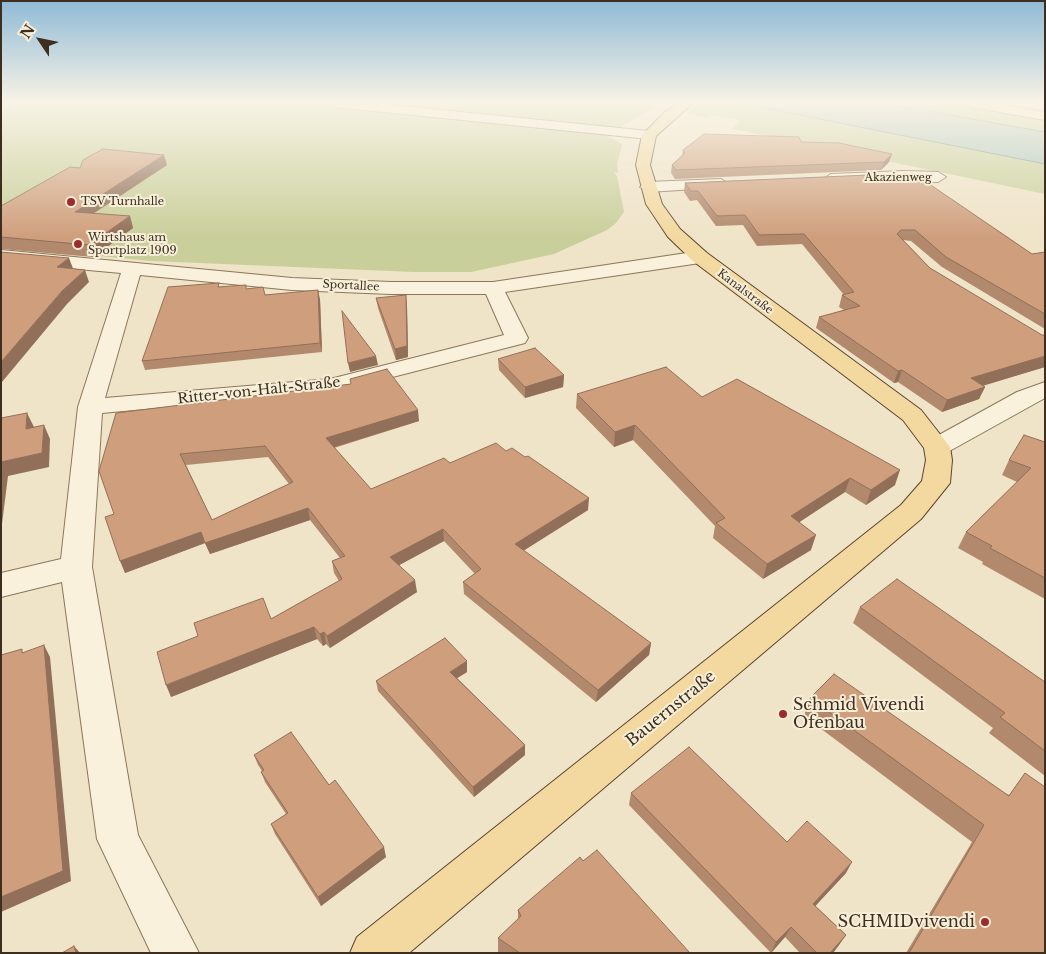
<!DOCTYPE html>
<meta charset="utf-8">
<style>
body{margin:0}
#map{position:relative;width:1046px;height:954px;overflow:hidden;background:#f0e4c8;font-family:"Libre Baskerville",serif}
canvas{display:block}
.frame{position:absolute;inset:0;border:2px solid #3d2e20;pointer-events:none}
.north{position:absolute;left:15px;top:15px;width:50px;height:50px;-webkit-text-stroke:4px #f7eed8;paint-order:stroke;rotate:304deg;font-size:14px;font-weight:700;line-height:20px;text-align:center;color:#3d2e20}
.north::after{content:'';display:block;margin:auto;width:18px;height:22px;background:#3d2e20;clip-path:polygon(50% 0,100% 100%,50% 72%,0 100%)}
</style>
<div id="map">
<canvas width="1046" height="954"></canvas>
<div class="frame"></div>
<div class="north">N</div>
</div>
<script>
const ctx = document.querySelector('canvas').getContext('2d');
ctx.lineJoin = 'round';
function paint(path, color) { ctx.fillStyle = color; ctx.fill(path, 'evenodd'); }
const poly = rows => new Path2D(rows.map(r => 'M' + r).join(''));
function strokePath(path, color, width, dash) { ctx.strokeStyle = color; ctx.lineWidth = width; ctx.lineCap = dash ? 'butt' : 'round'; ctx.setLineDash(dash || []); ctx.stroke(path); }
function drawText(font, color, halo, rows, align = 'center') {
  ctx.font = font + ' "Libre Baskerville",serif'; ctx.lineWidth = 4; ctx.setLineDash([]); ctx.textBaseline = 'middle'; ctx.strokeStyle = halo; ctx.fillStyle = color; for (const [text, x, y, turn = 0] of rows) {
    ctx.save(); ctx.translate(x, y); ctx.rotate((+turn || 0) * Math.PI / 180); ctx.textAlign = isNaN(turn) ? turn : align; if (halo) ctx.strokeText(text, 0, 0); ctx.fillText(text, 0, 0); ctx.restore();
  }
}
paint(poly([
 [1,103,328,103,545,130,560,129,602,134,616,140,622,145,617,164,618,173,614,172,617,176,624,212,616,223,607,230,554,254,471,272,414,272,151,261,1,247],
 [352,103,662,103,619,128],
 [698,103,740,103,1045,164,1045,194,733,129,740,120,712,115,708,118,686,114],
 [882,103,962,103,1045,117,1045,132]
]), '#c9cf9b');
const water = poly([
 [740,103,882,103,1045,132,1045,164,740,103]
]);
paint(water, '#a9c4bc');
strokePath(water, '#6f938a', 1);
const minor = poly([
 [328,103,372,103,649,131,656,135,649,139,334,107,328,103],
 [966,103,994,103,1045,112,1045,120,972,107,966,103],
 [905,171,938,172,946,177,938,182,831,184,823,179,831,174,905,171],
 [721,179,729,184,727,187,648,192,640,187,648,182,721,179],
 [1,250,292,278,391,282,493,282,700,251,707,253,709,257,707,261,700,263,505,292,528,338,525,343,338,391,102,413,92,567,138,835,199,953,151,953,97,839,62,582,1,597,1,573,61,559,78,407,121,273,1,262,1,250],
 [140,275,292,290,391,294,486,294,504,335,330,379,105,398,140,275],
 [1045,382,1045,398,946,453,937,455,928,453,924,447,928,441,1017,392,1045,382]
]);
const major = poly([
 [679,103,693,103,656,136,650,165,662,204,680,229,707,253,921,410,950,447,952,460,950,483,921,519,409,953,350,953,357,937,901,505,922,481,926,460,924,448,903,420,693,261,668,237,646,204,636,165,642,135,665,112,679,103]
]);
strokePath(minor, '#8d765c', 2);
strokePath(major, '#5b4430', 2);
paint(minor, '#faf1dc');
paint(major, '#f3d9a0');
paint(poly([
 [801,142,889,162,881,170,675,179,671,173,672,165,682,156,683,150],
 [167,165,94,213,130,216,133,228,93,257,1,249,1,206,80,168],
 [869,175,868,180,1032,254,1045,252,1045,329,942,267,911,241,903,240,930,268,1045,367,983,385,985,387,979,399,942,412,898,382,894,383,816,328,819,317,844,310,839,307,842,295,844,295,802,244,757,246,743,225,716,226,697,200,690,201,684,192,685,183],
 [219,287,247,289,265,295,320,299,322,352,145,370,142,361],
 [376,298,407,306,408,357,396,360,378,308],
 [498,359,564,375,563,387,525,398,499,370],
 [577,394,702,397,895,485,866,505,845,492,799,522,811,550,763,579,713,538,715,526,633,440,614,447,576,408],
 [116,413,419,421,334,448,371,489,450,463,506,451,588,510,523,551,651,643,649,655,596,702,464,594,463,582,475,574,444,541,399,565,417,592,330,648,326,644,323,646,317,639,171,697,271,619,339,581,334,573,332,561,340,558,310,520,210,554,205,543,125,573,114,514],
 [268,457,289,484,212,520,186,465],
 [1045,442,1045,599,982,564,983,562,958,548,966,532,1017,482,1002,475,1009,460],
 [860,607,1045,682,1045,776,989,733,993,728,853,623],
 [467,672,457,678,525,745,525,755,474,797,378,691,376,681],
 [810,698,1009,795,1025,773,1045,953,906,953,972,842,804,716],
 [254,755,329,785,386,857,321,906,275,834,271,824,286,814,265,782,261,772,262,771,258,765],
 [631,793,787,842,846,873,815,906,846,935,839,945,833,953,800,953,785,937,771,953,629,805],
 [583,861,690,953,498,953,498,938,518,919,518,910]
]), '#b2896c');
paint(poly([
 [892,154,889,162,881,170,884,162],
 [164,155,167,165,79,223,75,212],
 [869,175,867,185,863,181],
 [130,216,133,228,93,257,89,245],
 [69,258,74,271,57,267],
 [85,270,89,282,67,304,2,382,1,381,1,362,62,291],
 [318,290,320,299,322,352,320,343],
 [406,295,407,306,408,357,396,360,395,349],
 [376,356,378,365,350,372,348,363],
 [1045,356,1045,367,966,391,971,378],
 [902,370,898,382,894,383,898,371],
 [564,375,563,387,525,398,525,387],
 [985,387,979,399,942,412,947,400],
 [418,410,419,421,328,449,326,438],
 [27,413,34,427,33,443,26,429],
 [44,425,50,439,49,467,8,476,1,532,1,462],
 [635,425,633,440,614,447,615,432],
 [900,470,895,485,866,505,871,490],
 [850,478,845,492,786,531,791,516],
 [589,498,588,510,515,556,515,544],
 [308,508,310,520,210,554,205,543],
 [443,529,444,541,392,569,390,557],
 [201,532,205,543,125,573,120,561],
 [816,535,811,550,763,579,767,564],
 [415,580,417,592,330,648,327,636],
 [314,627,317,639,171,697,166,685],
 [324,632,326,644,323,646,320,634],
 [651,643,649,655,596,702,598,690],
 [44,645,50,657,71,881,1,912,1,897],
 [467,661,467,672,451,682,450,672],
 [525,745,525,755,474,797,473,787],
 [384,847,386,857,321,906,318,897],
 [852,862,846,873,807,915,813,904],
 [791,927,785,937,771,953,776,942],
 [846,935,839,945,833,953,830,953],
 [74,946,80,953,76,953]
]), '#916f58');
const building = poly([
 [704,134,799,137,801,142,839,143,892,154,884,162,676,170,672,165,685,153,683,150,704,134],
 [103,149,164,155,75,212,130,216,89,245,1,237,1,206,70,167,80,168,83,160,103,149],
 [869,175,863,181,919,177,1032,254,1045,252,1045,314,946,257,915,230,901,230,897,234,930,268,1042,335,1045,335,1045,356,971,378,985,387,947,400,902,370,898,371,819,317,860,306,842,295,854,292,804,234,759,235,745,215,717,216,698,191,691,191,685,183,869,175],
 [1,252,69,258,57,267,85,270,62,291,1,362,1,252],
 [219,283,218,287,246,285,246,289,263,287,265,295,318,290,320,343,142,361,168,287,219,283],
 [406,295,407,346,395,349,376,298,406,295],
 [342,311,376,356,348,363,342,311],
 [535,348,564,375,525,387,498,359,535,348],
 [666,367,702,397,737,379,900,470,871,490,850,478,791,516,816,535,767,564,716,523,725,518,635,425,615,432,577,394,666,367],
 [387,369,418,410,326,438,371,489,444,458,450,463,496,443,506,451,512,448,525,457,528,456,589,498,515,544,651,643,598,690,463,582,481,569,443,529,390,557,415,580,327,636,324,632,320,634,314,627,166,685,157,652,198,636,194,623,263,598,271,619,342,579,332,561,345,556,308,508,205,543,201,532,120,561,105,517,114,514,99,471,116,413,351,384,350,379,387,369],
 [265,446,293,482,212,520,180,454,265,446],
 [27,413,26,429,44,425,42,453,1,462,1,418,27,413],
 [1024,435,1045,442,1045,578,990,548,992,546,966,532,1031,468,1009,460,1024,435],
 [897,579,1045,682,1045,751,1000,717,1005,713,860,607,897,579],
 [445,638,467,661,450,672,525,745,473,787,376,681,445,638],
 [44,645,63,871,1,897,1,655,22,649,22,653,44,645],
 [834,674,1009,796,1025,773,1045,787,1045,953,909,953,984,825,810,698,834,674],
 [291,732,329,785,335,780,384,847,318,897,271,824,288,813,261,772,264,770,254,755,291,732],
 [689,747,787,842,807,821,852,862,813,904,846,935,830,953,817,953,791,927,776,942,631,793,689,747],
 [597,850,690,953,520,953,498,938,521,916,518,910,580,857,583,861,597,850],
 [74,946,76,953,62,953,74,946]
]);
paint(building, '#cf9f7d');
strokePath(building, '#916f58', 1);
const sky = ctx.createLinearGradient(0, 0, 0, 237);
sky.addColorStop(0, '#8fbad6');
sky.addColorStop(0.43, '#f8f3e6');
sky.addColorStop(1, '#f8f3e600');
ctx.fillStyle = sky;
ctx.fillRect(0, 0, 1046, 237);
for (const [x, y, r, color] of [
 [71,202,5,"#9e2a2b"],
 [78,244,5,"#9e2a2b"],
 [783,714,5,"#9e2a2b"],
 [985,922,5,"#9e2a2b"]
]) { const dot = new Path2D(); dot.arc(x, y, r, 0, 2 * Math.PI); ctx.fillStyle = color; ctx.fill(dot); strokePath(dot, '#f7eed8', 2); }
drawText('11px', '#3d2e20', '#f7eed8', [
 ["Akazienweg",898,178],
 ["Sportallee",351,286,3],
 ["Kanalstraße",745,292,37]
]);
drawText('11px', '#3d2e20', '#f7eed8', [
 ["TSV Turnhalle",81,202],
 ["Wirtshaus am",88,238],
 ["Sportplatz 1909",88,251]
], 'left');
drawText('14px', '#3d2e20', '#f7eed8', [
 ["Ritter-von-Halt-Straße",259,391,-6]
]);
drawText('16px', '#3d2e20', '#f7eed8', [
 ["Schmid Vivendi",793,705],
 ["Ofenbau",793,723],
 ["SCHMIDvivendi",975,922,"right"]
], 'left');
drawText('16px', '#3d2e20', '#f7eed8', [
 ["Bauernstraße",671,709,-39]
]);
</script>
